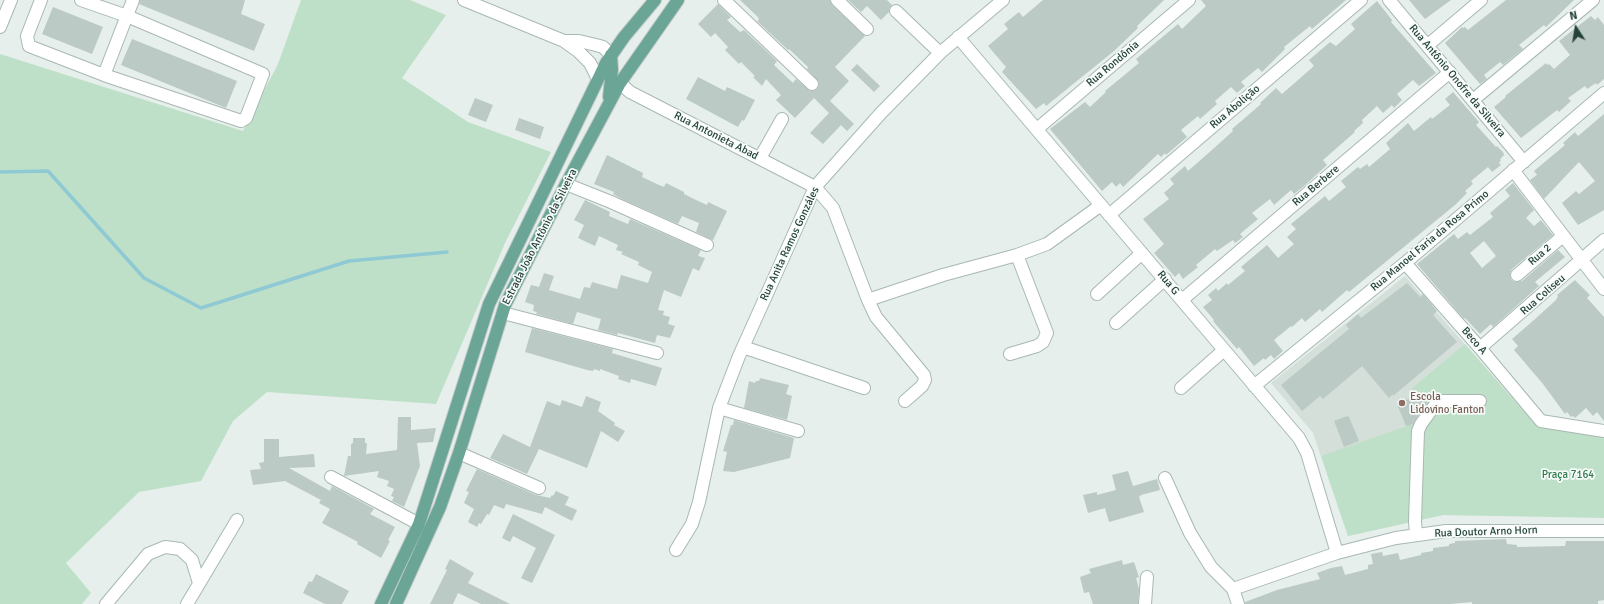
<!DOCTYPE html>
<meta charset="utf-8">
<style>
body{margin:0}
#map{position:relative;width:1604px;height:604px;overflow:hidden;background:#e6efeb;font-family:Signika,sans-serif}
canvas{display:block}
.north{position:absolute;left:1556px;top:8px;width:40px;height:40px;-webkit-text-stroke:3px #f7fbf9;paint-order:stroke;rotate:348deg;font-size:11px;font-weight:700;line-height:16px;text-align:center;color:#24423a}
.north::after{content:'';display:block;margin:auto;width:14px;height:18px;background:#24423a;clip-path:polygon(50% 0,100% 100%,50% 72%,0 100%)}
</style>
<div id="map">
<canvas width="1604" height="604"></canvas>
<div class="north">N</div>
</div>
<script>
const ctx = document.querySelector('canvas').getContext('2d');
ctx.lineJoin = 'round';
function paint(path, color) { ctx.fillStyle = color; ctx.fill(path, 'evenodd'); }
const poly = rows => new Path2D(rows.map(r => 'M' + r).join(''));
function strokePath(path, color, width, dash) { ctx.strokeStyle = color; ctx.lineWidth = width; ctx.lineCap = dash ? 'butt' : 'round'; ctx.setLineDash(dash || []); ctx.stroke(path); }
function drawText(font, color, halo, rows, align = 'center') {
  ctx.font = font + ' Signika,sans-serif'; ctx.lineWidth = 3.5; ctx.setLineDash([]); ctx.textBaseline = 'middle'; ctx.strokeStyle = halo; ctx.fillStyle = color; for (const [text, x, y, turn = 0] of rows) {
    ctx.save(); ctx.translate(x, y); ctx.rotate((+turn || 0) * Math.PI / 180); ctx.textAlign = isNaN(turn) ? turn : align; if (halo) ctx.strokeText(text, 0, 0); ctx.fillText(text, 0, 0); ctx.restore();
  }
}
paint(poly([
 [1405,276,1533,422,1531,516,1443,515,1348,536,1313,433,1271,383]
]), '#d4dfda');
paint(poly([
 [301,0,410,0,446,15,402,78,468,122,551,152,505,243,436,404,267,392,233,421,201,481,139,492,66,563,91,593,82,604,0,604,0,54,243,131,278,64],
 [1465,344,1533,422,1604,433,1604,518,1443,515,1348,536,1321,456,1421,421,1412,388]
]), '#bfe0c8');
strokePath(poly([
 [0,172,48,171,144,278,201,308,349,261,447,252]
]), '#8ec9d4', 3.5);
paint(poly([
 [140,0,245,0,241,14,265,24,254,51,139,4],
 [740,0,830,0,832,5,865,36,835,67,849,81,830,101,854,124,847,131,841,125,823,144,810,133,829,113,814,98,795,118,776,100,781,95,766,79,762,86,753,77,755,76,741,62,739,64,725,50,728,47,715,33,711,37,698,24,718,4,731,17,727,20,740,32,744,30,777,61,774,65,793,83,796,79,810,91,817,89,819,86,819,82,807,69,808,67,789,49,788,50,757,21,759,20,758,17],
 [848,0,887,0,892,5,889,9,889,12,881,20,867,6,861,12],
 [1043,0,1164,0,1137,26,1138,28,1114,51,1046,106,1044,103,1036,109,1002,72,1006,67,988,46,1008,29,1004,24,1019,12,1023,17],
 [1201,0,1346,0,1312,29,1310,26,1284,47,1285,49,1262,72,1258,68,1241,82,1245,86,1237,93,1231,87,1215,101,1217,104,1200,119,1198,116,1181,130,1187,137,1166,155,1165,153,1161,157,1158,154,1123,187,1120,183,1116,187,1112,182,1102,191,1050,129,1085,102,1090,107,1106,92,1105,91,1139,63,1136,59,1178,24,1182,29,1206,6],
 [1409,0,1451,0,1425,19],
 [1506,0,1574,0,1546,27,1544,25,1519,45,1523,49,1503,65,1500,62,1484,75,1487,79,1480,84,1445,43,1462,27,1463,28,1465,27,1468,30],
 [1377,1,1392,20,1391,22,1436,73,1419,86,1413,80,1397,94,1402,100,1394,108,1392,105,1383,113,1377,106,1362,120,1363,123,1354,131,1355,132,1323,160,1327,165,1303,187,1294,194,1291,190,1274,205,1270,199,1252,213,1258,219,1240,234,1243,237,1235,243,1233,240,1217,251,1215,249,1196,265,1198,267,1183,279,1179,273,1175,277,1154,253,1164,244,1143,219,1169,199,1164,193,1174,184,1170,179,1185,166,1188,171,1213,149,1233,131,1232,129,1261,104,1260,103,1276,88,1282,94,1314,66,1309,60,1330,42,1336,46,1355,29,1351,24],
 [53,7,103,27,92,54,42,34],
 [1591,16,1595,20,1598,17,1604,25,1604,79,1597,85,1596,83,1587,89,1585,86,1568,98,1571,101,1559,112,1557,110,1521,138,1494,107,1506,97,1505,96,1546,63,1547,65,1549,64,1554,69,1570,55,1559,41],
 [132,39,237,81,226,108,121,65],
 [857,64,880,86,874,92,851,70],
 [698,77,725,91,727,87,755,100,744,121,742,120,738,127,686,99],
 [1453,92,1479,122,1476,125,1496,147,1497,146,1503,152,1504,155,1500,159,1501,160,1499,163,1501,165,1492,172,1488,167,1471,181,1473,184,1465,191,1467,193,1455,205,1349,292,1347,290,1322,312,1320,309,1305,322,1302,318,1292,327,1291,326,1274,340,1283,351,1274,359,1271,355,1265,360,1264,358,1254,366,1239,347,1237,349,1213,321,1214,320,1203,307,1212,300,1208,295,1216,288,1218,291,1227,283,1228,285,1245,271,1241,267,1267,245,1278,258,1294,244,1287,237,1296,229,1291,224,1325,196,1329,201,1346,187,1341,181,1358,167,1360,169,1367,164,1369,167,1390,149,1386,143,1408,123,1414,131,1431,117,1432,119,1450,105,1445,99],
 [475,98,493,105,486,122,468,115],
 [1604,114,1604,210,1578,225,1562,203,1576,191,1579,194,1595,181,1579,162,1544,199,1530,180,1537,175,1534,171,1565,145,1563,143,1575,132,1578,136],
 [519,118,544,127,540,139,515,130],
 [607,155,643,173,642,177,659,185,664,187,666,183,684,192,684,194,694,199,707,205,708,202,727,211,713,240,696,232,699,223,682,216,678,224,624,200,613,194,614,192,594,184],
 [1513,183,1534,210,1526,218,1534,226,1541,220,1553,235,1512,269,1510,273,1511,280,1515,282,1522,281,1558,250,1565,257,1535,282,1539,286,1493,327,1491,324,1480,334,1465,318,1464,319,1417,264,1454,234,1458,239,1467,232,1470,235,1493,217,1490,213,1510,196,1505,190],
 [1484,241,1496,256,1482,268,1470,253],
 [585,200,610,212,609,216,628,224,630,219,701,250,698,256,705,258,699,271,693,268,681,297,664,290,658,310,664,311,663,315,670,317,668,324,675,326,670,338,657,335,655,343,618,333,617,335,598,330,601,319,577,312,573,324,536,314,537,312,533,311,534,305,525,302,531,285,539,287,544,273,554,276,549,290,580,299,584,287,590,288,592,282,617,289,621,275,648,283,652,272,638,265,639,262,621,254,623,252,616,250,618,245,599,236,595,246,578,238,584,225,574,220],
 [1575,280,1590,295,1587,298,1604,317,1604,421,1597,412,1593,416,1586,408,1575,418,1573,416,1571,417,1567,412,1565,414,1543,384,1514,350,1518,346,1512,339,1534,320,1556,300,1558,296,1557,295],
 [1407,283,1420,297,1423,294,1437,311,1433,315,1457,342,1393,396,1393,394,1389,398,1362,366,1323,399,1320,396,1302,411,1281,385,1349,329,1346,325,1358,314,1361,318],
 [532,328,613,349,612,353,662,368,656,386,631,379,630,383,618,379,619,376,600,369,600,371,594,369,593,371,587,370,525,352],
 [760,378,789,385,786,394,792,396,787,420,744,408,749,381,755,383,756,381,759,381],
 [1422,393,1427,404,1422,411,1417,412,1418,415,1413,424,1406,426,1397,404],
 [586,396,601,402,598,411,615,423,614,425,625,431,618,442,601,431,587,468,539,449,527,474,490,458,503,434,530,447,547,401,560,406,562,400,582,407],
 [1347,416,1349,417,1359,441,1344,447,1334,421],
 [398,417,411,417,411,430,436,428,433,442,417,443,420,466,404,507,392,501,394,497,391,496,394,489,387,486,389,481,377,477,379,471,344,476,348,456,351,456,351,444,353,443,353,438,365,438,365,443,367,443,366,454,397,450],
 [734,420,794,438,790,458,734,472,723,471,727,452,723,451,731,425,733,425],
 [264,439,279,439,279,457,314,454,315,467,289,468,330,491,332,486,367,505,374,509,370,514,395,527,388,540,390,541,381,558,357,544,358,542,322,523,330,509,319,503,321,500,285,481,253,485,250,470,261,469,259,463,264,462],
 [477,469,536,495,550,498,552,495,553,496,556,491,569,497,565,505,577,510,572,521,545,507,542,514,506,504,504,509,494,505,489,515,487,514,481,524,479,523,477,527,468,522,474,509,464,503,469,492,466,491],
 [1128,471,1133,486,1157,479,1160,490,1141,495,1139,497,1144,512,1109,522,1105,508,1088,513,1083,495,1097,492,1097,495,1116,490,1112,475],
 [513,514,555,535,532,583,521,578,536,548,513,536,510,542,502,538],
 [1506,539,1507,544,1517,545,1517,547,1565,546,1566,541,1604,541,1604,600,1598,601,1598,604,1472,604,1472,602,1450,604,1245,604,1245,602,1277,590,1320,579,1317,573,1331,568,1342,566,1345,575,1368,569,1368,565,1373,564,1371,554,1382,552,1383,556,1398,553,1400,560,1421,555,1421,553,1433,551,1433,548,1449,546,1449,544,1455,543,1455,541],
 [450,559,474,573,468,583,510,604,481,604,458,593,453,604,430,604,447,570,445,569],
 [1122,560,1123,565,1134,562,1139,577,1136,578,1139,589,1138,604,1093,604,1089,592,1084,593,1080,577,1091,573,1089,569],
 [316,574,349,591,342,604,325,604,303,593,309,581,312,582]
]), '#bbcac4');
const minor = poly([
 [41,0,27,36,29,46,104,75,241,121,246,118,263,74,127,16,81,0],
 [464,0,564,41,578,51,590,63,598,79],
 [724,0,812,84],
 [837,0,867,29],
 [1389,0,1524,162],
 [896,11,940,53],
 [0,27,11,0],
 [958,37,1299,438,1307,453,1337,553],
 [564,41,579,41,596,45,603,47,611,55],
 [1428,45,1481,0],
 [104,75,133,0],
 [620,83,630,92,815,187,833,208,868,300,943,275,1017,255,1047,244,1101,205],
 [1473,100,1593,0],
 [1037,129,1189,0],
 [760,158,782,119],
 [1513,170,1604,289],
 [566,184,611,202,707,245],
 [1109,215,1361,0],
 [1405,263,1480,348,1541,421,1604,431],
 [1517,275,1563,236],
 [1097,294,1142,253],
 [868,300,876,317,924,375,925,380,922,386,905,401],
 [1182,300,1450,72],
 [503,313,657,353],
 [1116,323,1165,279],
 [743,347,864,388],
 [1480,348,1604,240],
 [1010,354,1037,346,1043,342,1047,333,1017,255],
 [1254,386,1405,263,1604,93],
 [1181,388,1224,350],
 [719,408,798,431],
 [459,453,539,488],
 [331,477,419,524],
 [1165,478,1190,533,1211,567,1233,589,1238,604],
 [1416,535,1415,521,1418,431,1421,424,1435,405,1442,401,1480,401],
 [676,550,692,524,699,502,719,408,739,356,815,187,881,113,940,53,1003,0],
 [1233,589,1337,553,1396,538,1446,531,1604,531],
 [106,604,148,554,165,547,180,549,192,560,199,583],
 [187,604,237,520],
 [1145,604,1147,577]
]);
const major = poly([
 [609,97,612,70,611,55],
 [381,604,419,524,489,304,606,63,624,37,655,0],
 [396,604,440,507,459,453,505,305,566,184,620,83,678,0]
]);
strokePath(minor, '#a8b8b2', 14);
strokePath(major, '#c2cac8', 14);
strokePath(minor, '#fff', 12);
strokePath(major, '#6aa596', 12);
for (const [x, y, r, color] of [
 [1402,403,4,"#8d6e63"]
]) { const dot = new Path2D(); dot.arc(x, y, r, 0, 2 * Math.PI); ctx.fillStyle = color; ctx.fill(dot); strokePath(dot, '#f7fbf9', 1.5); }
drawText('11px', '#24423a', '#f7fbf9', [
 ["Rua Rondônia",1113,64,-40],
 ["Rua Antônio Onofre da Silveira",1457,81,50],
 ["Rua Abolição",1235,107,-40],
 ["Rua Antonieta Abad",716,136,27],
 ["Rua Berbere",1316,186,-40],
 ["Estrada João Antônio da Silveira",540,237,-63],
 ["Rua Manoel Faria da Rosa Primo",1430,241,-40],
 ["Rua Anita Ramos Gonzáles",790,244,-65],
 ["Rua 2",1540,255,-41],
 ["Rua G",1168,283,50],
 ["Rua Coliseu",1543,295,-41],
 ["Beco A",1474,341,49],
 ["Rua Doutor Arno Horn",1486,532,-2]
]);
drawText('11px', '#785e54', '#f7fbf9', [
 ["Escola",1410,397],
 ["Lidovino Fanton",1410,410]
], 'left');
drawText('11px', '#2d7a4b', '#f7fbf9', [
 ["Praça 7164",1568,475]
]);
</script>
